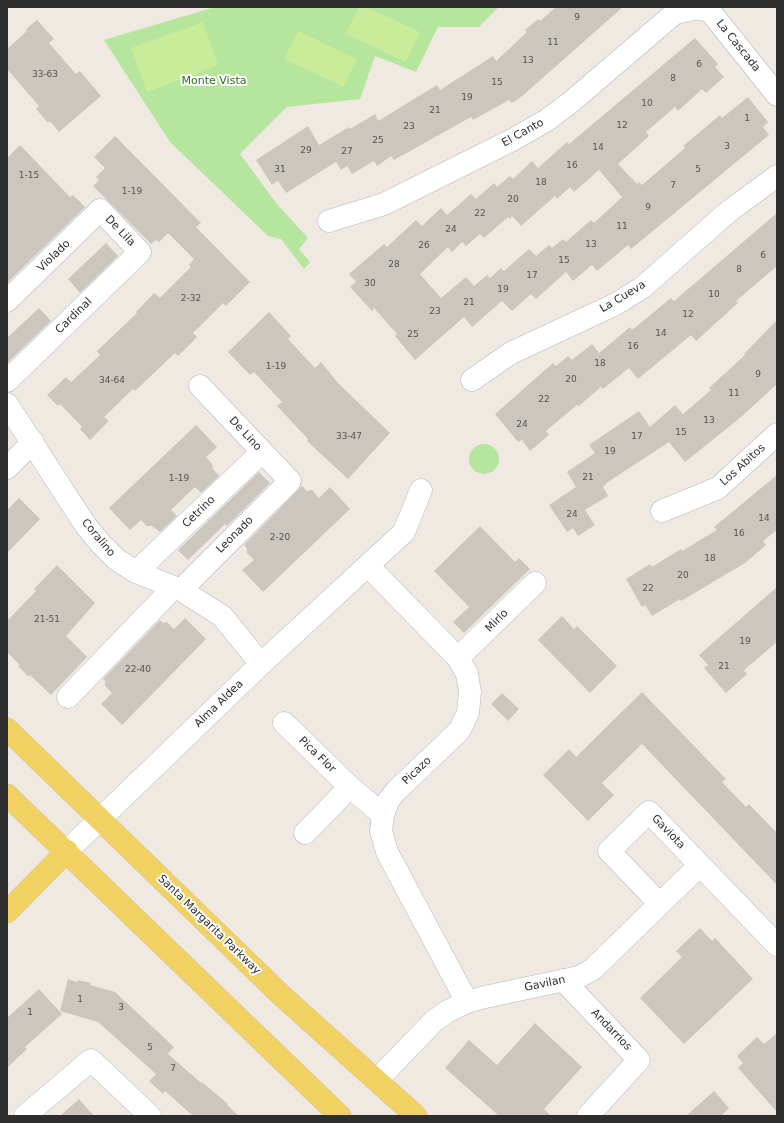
<!DOCTYPE html>
<style>
body{margin:0}
#map{position:relative;width:784px;height:1123px;overflow:hidden;background:#efe9e1;font-family:"DejaVu Sans",sans-serif}
canvas{display:block}
.frame{position:absolute;inset:0;border:8px solid #2e2e2e;pointer-events:none}
</style>
<div id="map">
<canvas width="784" height="1123"></canvas>
<div class="frame"></div>
</div>
<script>
const ctx = document.querySelector('canvas').getContext('2d');
ctx.lineJoin = 'round';
function paint(path, color) { ctx.fillStyle = color; ctx.fill(path, 'evenodd'); }
const poly = rows => new Path2D(rows.map(r => 'M' + r).join(''));
function strokePath(path, color, width, dash) { ctx.strokeStyle = color; ctx.lineWidth = width; ctx.lineCap = dash ? 'butt' : 'round'; ctx.setLineDash(dash || []); ctx.stroke(path); }
function drawText(font, color, halo, rows, align = 'center') {
  ctx.font = font + ' "DejaVu Sans",sans-serif'; ctx.lineWidth = 4; ctx.setLineDash([]); ctx.textBaseline = 'middle'; ctx.strokeStyle = halo; ctx.fillStyle = color; for (const [text, x, y, turn = 0] of rows) {
    ctx.save(); ctx.translate(x, y); ctx.rotate((+turn || 0) * Math.PI / 180); ctx.textAlign = isNaN(turn) ? turn : align; if (halo) ctx.strokeText(text, 0, 0); ctx.fillText(text, 0, 0); ctx.restore();
  }
}
paint(poly([
 [215,7,499,7,479,27,438,27,416,72,375,56,360,99,287,107,240,154,277,204,308,238,299,249,310,262,304,269,281,239,268,236,170,142,104,40],
 '469 459a15 15 0 1 1 30 0a15 15 0 1 1-30 0Z'
]), '#b6e59e');
paint(poly([
 [359,7,366,7,420,32,406,62,346,34],
 [203,22,218,65,147,92,131,48],
 [298,31,357,59,344,87,284,59]
]), '#c9ec9a');
paint(poly([
 [556,7,623,7,521,97,512,103,509,100,473,120,471,117,394,160,391,156,377,166,374,161,352,174,347,166,341,170,336,162,286,193,278,181,272,185,256,160,308,126,319,145,349,127,350,129,375,114,378,121,437,85,440,90,493,56,496,61,527,32,525,30,538,19,540,21],
 [37,20,54,39,49,43,76,74,80,71,101,96,59,132,50,121,48,123,36,109,39,106,7,69,7,49,27,31,26,29],
 [695,38,718,64,715,67,724,77,706,93,702,89,678,111,675,107,646,132,649,136,618,164,637,184,639,182,642,185,685,148,683,146,701,131,720,115,722,118,748,97,768,122,763,127,769,135,631,249,628,245,597,271,592,265,573,281,566,272,536,299,531,294,512,311,502,301,472,327,464,317,415,360,395,336,397,334,374,308,372,311,350,287,356,282,349,274,384,244,387,247,416,220,422,226,441,208,447,215,471,194,476,199,494,183,497,187,510,176,513,179,532,161,538,168,567,142,569,144],
 [599,170,622,197,594,223,591,220,566,242,563,239,552,248,549,245,536,256,529,249,504,271,501,268,490,278,487,275,474,286,466,277,441,298,420,274,448,247,452,252,462,242,466,246,480,234,484,238,508,217,510,219,512,216,521,226,555,196,557,199,570,187,574,192],
 [115,136,201,223,196,227,250,282,226,306,223,303,193,333,197,337,178,356,175,353,135,391,133,389,104,417,109,421,90,440,80,429,82,427,60,404,58,406,47,395,66,377,71,382,100,355,97,351,137,313,136,312,154,293,160,298,191,267,189,265,194,259,168,233,159,242,156,240,151,244,93,186,99,180,96,177,105,168,94,157],
 [20,145,70,197,73,195,85,207,7,283,7,158],
 [777,213,777,266,736,301,738,303,696,341,691,335,638,379,629,368,603,389,601,387,579,406,577,405,546,431,549,435,530,451,522,440,518,442,495,414,553,363,556,366,568,356,572,360,592,344,599,353,630,327,632,330,671,298,674,301],
 [106,243,118,256,80,293,68,279],
 [39,308,51,321,7,363,7,338],
 [269,312,291,336,288,339,315,368,321,362,338,383,390,433,348,479,307,441,308,439,277,406,282,402,254,372,250,375,228,352],
 [777,320,777,384,741,417,685,462,669,442,608,482,603,487,608,496,585,510,595,525,578,536,573,528,567,532,549,505,576,487,567,472,595,453,589,445,639,411,650,427,675,405,683,414,711,390,709,388,745,355,744,354],
 [196,425,217,447,206,457,212,464,213,469,219,476,201,493,195,487,171,510,177,516,160,532,152,526,147,526,141,520,130,530,109,508],
 [259,472,270,483,227,526,225,524,188,560,178,550],
 [777,475,777,530,763,541,766,545,745,563,681,601,680,599,652,616,645,605,642,607,626,579,650,564,652,567,681,549,682,551,717,530,714,527],
 [302,486,307,491,312,490,319,498,330,487,350,509,263,592,242,570,254,560,247,553,247,548,244,545],
 [19,498,40,519,7,553,7,510],
 [480,526,515,562,519,558,530,569,464,633,453,622,469,607,434,571],
 [57,565,95,603,66,636,87,657,51,695,30,675,28,676,18,666,20,665,7,652,7,621,36,591,34,589],
 [777,587,777,642,744,670,747,674,726,693,704,668,708,665,699,655],
 [562,616,574,629,577,626,617,666,590,693,538,640],
 [185,618,206,639,122,725,101,704,112,693,105,686,105,681,103,679,160,620,163,623,167,622,174,629],
 [642,692,726,779,722,782,746,807,749,804,777,833,777,885,642,744,602,783,614,795,588,821,543,775,569,749,576,757],
 [502,693,519,709,508,721,491,704],
 [700,928,712,941,715,938,753,979,684,1044,640,998,682,957,676,951],
 [68,979,77,982,78,980,91,983,90,985,115,992,174,1047,168,1054,201,1083,202,1082,228,1104,227,1105,239,1116,193,1116,165,1091,163,1094,149,1081,156,1074,98,1022,60,1011],
 [39,989,62,1014,25,1047,27,1049,7,1068,7,1018],
 [535,1023,582,1067,544,1109,551,1116,499,1116,445,1068,469,1040,497,1065],
 [777,1033,777,1112,738,1068,743,1063,737,1056,757,1037,764,1044],
 [714,1091,729,1108,721,1116,686,1116],
 [79,1099,94,1116,60,1116]
]), '#cbc7bf');
const minor = poly([
 [329,221,384,204,514,139,547,120,571,102,675,13,693,9,709,10,777,95],
 [7,301,100,210,140,252,7,381],
 [472,380,511,353,616,304,643,287,728,212,777,176],
 [7,404,86,526,102,545,116,559,136,572,181,590,222,616,261,664],
 [7,468,33,442],
 [662,511,718,488,777,434],
 [368,566,458,658,467,674,470,692,468,713,459,731,396,791,388,801,383,815,381,831,387,852,467,1002],
 [136,572,262,452],
 [181,590,290,481,200,386],
 [458,658,535,583],
 [68,697,174,587],
 [284,723,350,787,383,815],
 [305,833,350,787],
 [67,851,261,664,404,532,421,490],
 [659,903,609,851,649,812,777,945],
 [563,980,639,1060,588,1116],
 [377,1080,434,1021,448,1011,467,1002,485,997,579,977,593,969,700,865],
 [25,1116,91,1060,150,1116]
]);
const major = poly([
 [7,729,281,995,416,1116],
 [7,795,340,1116],
 [7,912,67,851]
]);
strokePath(minor, '#b4b7c1', 23);
strokePath(major, '#c9c9c9', 23);
strokePath(minor, '#fff', 22);
strokePath(major, '#f2d163', 22);
drawText('9px', '#555452', null, [
 ["9",577,18],
 ["11",553,43],
 ["13",528,61],
 ["6",699,65],
 ["33-63",45,75],
 ["8",673,79],
 ["15",497,83],
 ["19",467,98],
 ["10",647,104],
 ["21",435,111],
 ["1",747,119],
 ["12",622,126],
 ["23",409,127],
 ["25",378,141],
 ["3",727,147],
 ["14",598,148],
 ["29",306,151],
 ["27",347,152],
 ["16",572,166],
 ["31",280,170],
 ["5",698,170],
 ["1-15",29,176],
 ["18",541,183],
 ["7",673,186],
 ["1-19",132,192],
 ["20",513,200],
 ["9",648,208],
 ["22",480,214],
 ["11",622,227],
 ["24",451,230],
 ["13",591,245],
 ["26",424,246],
 ["6",763,256],
 ["15",564,261],
 ["28",394,265],
 ["8",739,270],
 ["17",532,276],
 ["30",370,284],
 ["19",503,290],
 ["10",714,295],
 ["2-32",191,299],
 ["21",469,303],
 ["23",435,312],
 ["12",688,315],
 ["14",661,334],
 ["25",413,335],
 ["16",633,347],
 ["18",600,364],
 ["1-19",276,367],
 ["9",758,375],
 ["20",571,380],
 ["34-64",112,381],
 ["11",734,394],
 ["22",544,400],
 ["13",709,421],
 ["24",522,425],
 ["15",681,433],
 ["33-47",349,437],
 ["17",637,437],
 ["19",610,452],
 ["21",588,478],
 ["1-19",179,479],
 ["24",572,515],
 ["14",764,519],
 ["16",739,534],
 ["2-20",280,538],
 ["18",710,559],
 ["20",683,576],
 ["22",648,589],
 ["21-51",47,620],
 ["19",745,642],
 ["21",724,667],
 ["22-40",138,670],
 ["1",80,1000],
 ["3",121,1008],
 ["1",30,1013],
 ["5",150,1048],
 ["7",173,1069]
]);
drawText('11px', '#2e2e2e', '#fff', [
 ["La Cascada",738,46,51],
 ["El Canto",523,133,-29],
 ["De Lila",120,231,46],
 ["Violado",54,256,-44],
 ["La Cueva",623,297,-31],
 ["Cardinal",74,316,-44],
 ["De Lino",245,434,47],
 ["Los Abitos",743,465,-42],
 ["Cetrino",199,512,-44],
 ["Leonado",235,535,-45],
 ["Coralino",98,538,50],
 ["Mirlo",497,621,-45],
 ["Alma Aldea",219,704,-44],
 ["Pica Flor",317,755,44],
 ["Picazo",417,771,-43],
 ["Gaviota",668,832,46],
 ["Santa Margarita Parkway",209,925,44],
 ["Gavilan",545,984,-12],
 ["Andarrios",611,1030,46]
]);
drawText('11px', '#2c6e1b', '#fff', [
 ["Monte Vista",214,81]
]);
</script>
